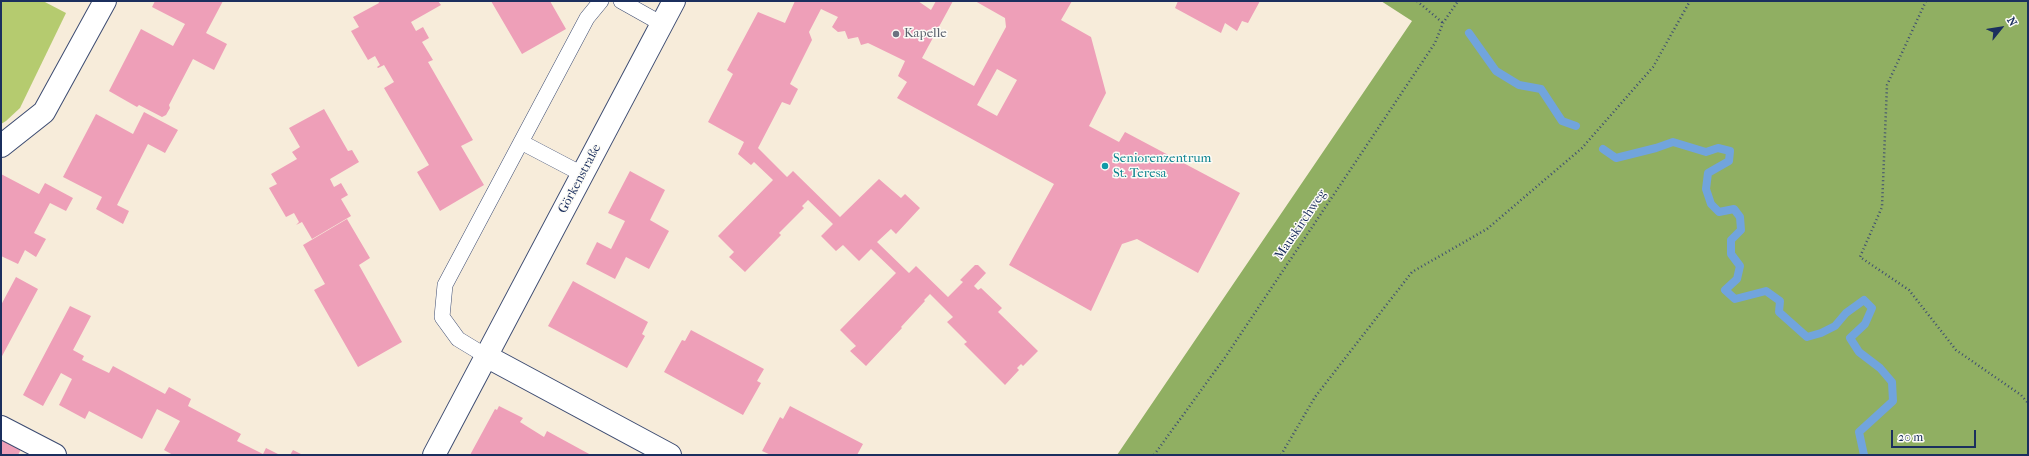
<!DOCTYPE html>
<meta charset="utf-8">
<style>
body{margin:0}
#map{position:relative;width:2029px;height:456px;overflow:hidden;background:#f7ecda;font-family:"IM FELL French Canon",serif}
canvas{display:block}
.frame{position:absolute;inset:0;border:2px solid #1b2f5e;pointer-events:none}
.north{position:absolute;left:1981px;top:8px;width:40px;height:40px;-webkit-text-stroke:3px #fdfcf7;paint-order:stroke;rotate:60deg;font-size:11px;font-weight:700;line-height:16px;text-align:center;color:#1b2f5e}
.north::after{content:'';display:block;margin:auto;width:14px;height:18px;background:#1b2f5e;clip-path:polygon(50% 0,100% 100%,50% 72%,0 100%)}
.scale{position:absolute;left:1891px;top:430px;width:85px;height:18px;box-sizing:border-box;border:2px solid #1b2f5e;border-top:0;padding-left:5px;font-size:12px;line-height:14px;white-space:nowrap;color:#1b2f5e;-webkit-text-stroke:3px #fdfcf7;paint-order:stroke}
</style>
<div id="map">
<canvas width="2029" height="456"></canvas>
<div class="frame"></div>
<div class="north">N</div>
<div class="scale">20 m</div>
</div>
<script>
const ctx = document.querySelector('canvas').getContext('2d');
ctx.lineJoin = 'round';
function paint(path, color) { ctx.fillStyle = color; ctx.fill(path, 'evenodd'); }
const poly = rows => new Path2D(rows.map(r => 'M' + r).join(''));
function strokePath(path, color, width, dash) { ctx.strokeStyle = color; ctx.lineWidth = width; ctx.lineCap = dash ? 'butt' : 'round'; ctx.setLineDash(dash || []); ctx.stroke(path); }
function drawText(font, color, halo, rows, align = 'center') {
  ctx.font = font + ' "IM FELL French Canon",serif'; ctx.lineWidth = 3; ctx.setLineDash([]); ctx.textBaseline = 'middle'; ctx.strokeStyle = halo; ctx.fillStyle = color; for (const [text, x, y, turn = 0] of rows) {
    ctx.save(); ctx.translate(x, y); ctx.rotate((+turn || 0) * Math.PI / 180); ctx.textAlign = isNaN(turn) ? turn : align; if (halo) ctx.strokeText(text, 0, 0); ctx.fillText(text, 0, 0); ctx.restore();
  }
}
paint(poly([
 [1,1,43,1,66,13,20,108,6,121,1,124]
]), '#b5cb6f');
paint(poly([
 [1381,1,2028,1,2028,455,1117,455,1412,21]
]), '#90af62');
strokePath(poly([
 [1469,33,1496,71,1519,85,1541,89,1562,121,1576,126],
 [1603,149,1616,158,1656,148,1673,142,1706,152,1718,148,1730,151,1729,161,1708,173,1706,189,1711,204,1719,212,1734,209,1740,217,1741,230,1731,240,1731,254,1740,266,1737,279,1725,290,1735,299,1766,291,1780,301,1779,312,1807,337,1821,333,1835,326,1846,313,1864,300,1872,308,1865,324,1850,338,1859,352,1880,368,1892,382,1893,401,1859,432,1864,455]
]), '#71a4dd', 8);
paint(poly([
 [155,1,223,1,206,33,227,44,214,70,193,59,169,105,170,108,166,115,162,117,139,105,137,107,109,91,141,29,173,46,185,24,152,7],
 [378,1,438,1,441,5,411,22,416,31,423,27,429,38,422,42,433,60,428,62,473,140,461,146,484,185,440,211,417,172,429,165,384,88,394,82,384,65,378,68,377,67,380,65,375,56,368,60,351,31,359,27,353,17,379,3],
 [491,1,550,1,566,29,522,54],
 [795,1,918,1,931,10,936,1,953,1,922,58,974,86,1006,27,1005,18,975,1,1072,1,1061,20,1091,37,1106,93,1089,126,1119,142,1125,132,1240,193,1198,273,1137,239,1122,244,1091,311,1009,265,1054,184,897,98,907,82,898,76,905,61,868,43,861,45,858,37,848,39,845,31,838,32,832,27,838,17,821,9,809,32,812,40,790,84,798,89,790,105,782,102,758,148,787,177,793,171,840,217,879,179,901,198,905,194,920,208,896,234,891,229,877,242,909,273,916,266,948,297,963,282,960,280,975,265,978,265,986,273,974,286,978,290,981,288,1002,308,998,312,1038,351,1023,366,1021,364,1017,368,1019,370,1005,385,964,344,967,342,947,322,953,317,930,294,924,300,925,301,901,327,902,328,866,366,850,351,856,346,840,330,896,273,871,249,859,261,843,245,836,251,821,236,833,224,808,200,802,206,804,208,779,233,781,235,745,272,729,257,734,252,718,236,773,180,754,162,751,165,738,154,744,142,708,122,733,74,727,70,758,12,785,23],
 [997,69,1017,80,997,116,977,105],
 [1178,1,1260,1,1248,23,1242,21,1237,31,1225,23,1221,33,1175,8],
 [324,109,348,151,352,150,359,162,330,179,334,187,341,183,348,195,341,199,351,216,312,239,302,222,296,225,299,222,294,213,286,217,269,188,277,184,271,174,297,159,292,152,300,147,289,128],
 [144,112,178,130,165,153,148,144,117,205,129,211,123,224,96,209,102,197,63,177,96,114,133,134],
 [630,171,665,190,650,220,669,231,649,269,626,257,615,279,586,264,597,242,611,249,625,221,608,213],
 [1,174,39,194,45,183,73,198,66,211,50,203,34,233,46,239,36,257,25,250,18,264,1,256],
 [347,219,370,258,359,265,402,342,358,367,314,290,325,284,303,245],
 [16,277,38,289,1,358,1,305],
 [573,281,648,322,642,334,645,336,627,368,548,326],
 [70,306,91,316,73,350,84,356,82,360,109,373,113,366,165,394,169,387,191,399,188,406,241,434,237,441,263,454,266,448,280,455,173,455,164,450,180,421,157,409,142,439,89,411,85,419,59,405,72,379,61,373,43,406,23,395],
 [691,330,764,369,757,381,761,383,743,415,664,372,682,340,685,341],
 [499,406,523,418,520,422,544,437,547,431,591,455,470,455,495,409,497,410],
 [790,406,863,444,857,455,771,455,762,451,780,417,783,419],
 [1,438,21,449,18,455,1,455],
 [293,450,303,455,290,455]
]), '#ee9fb8');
const lane = poly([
 [621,1,662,24],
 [521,142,582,174],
 [486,356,458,339,442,317,445,285,587,18,601,1]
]);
const street = poly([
 [1,146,44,112,105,1],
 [486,356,670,455],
 [1,427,55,455],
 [434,455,674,1]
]);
strokePath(lane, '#3c4b71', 16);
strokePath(street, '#3c4b71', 24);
strokePath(poly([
 [1417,1,1443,23],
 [1926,1,1887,85,1882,207,1860,257,1909,290,1956,350,2021,395,2028,403],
 [1154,455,1226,356,1435,43,1443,23,1458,1],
 [1281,455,1315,397,1412,272,1487,229,1582,148,1653,67,1690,1]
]), '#3c4b71', 2.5, [1, 3]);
strokePath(lane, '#fff', 15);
strokePath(street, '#fff', 22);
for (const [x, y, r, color] of [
 [896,34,4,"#6b7280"],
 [1105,166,4,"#0f9aa8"]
]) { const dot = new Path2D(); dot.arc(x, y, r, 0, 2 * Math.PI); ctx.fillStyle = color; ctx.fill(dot); strokePath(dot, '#fdfcf7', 1.5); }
drawText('13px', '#5b616d', '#fdfcf7', [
 ["Kapelle",904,34]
], 'left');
drawText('13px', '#0d838f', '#fdfcf7', [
 ["Seniorenzentrum",1113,159],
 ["St. Teresa",1113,174]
], 'left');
drawText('13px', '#1b2f5e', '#fdfcf7', [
 ["Görkenstraße",580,179,-62],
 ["Mauskirchweg",1301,225,-56]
]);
</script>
